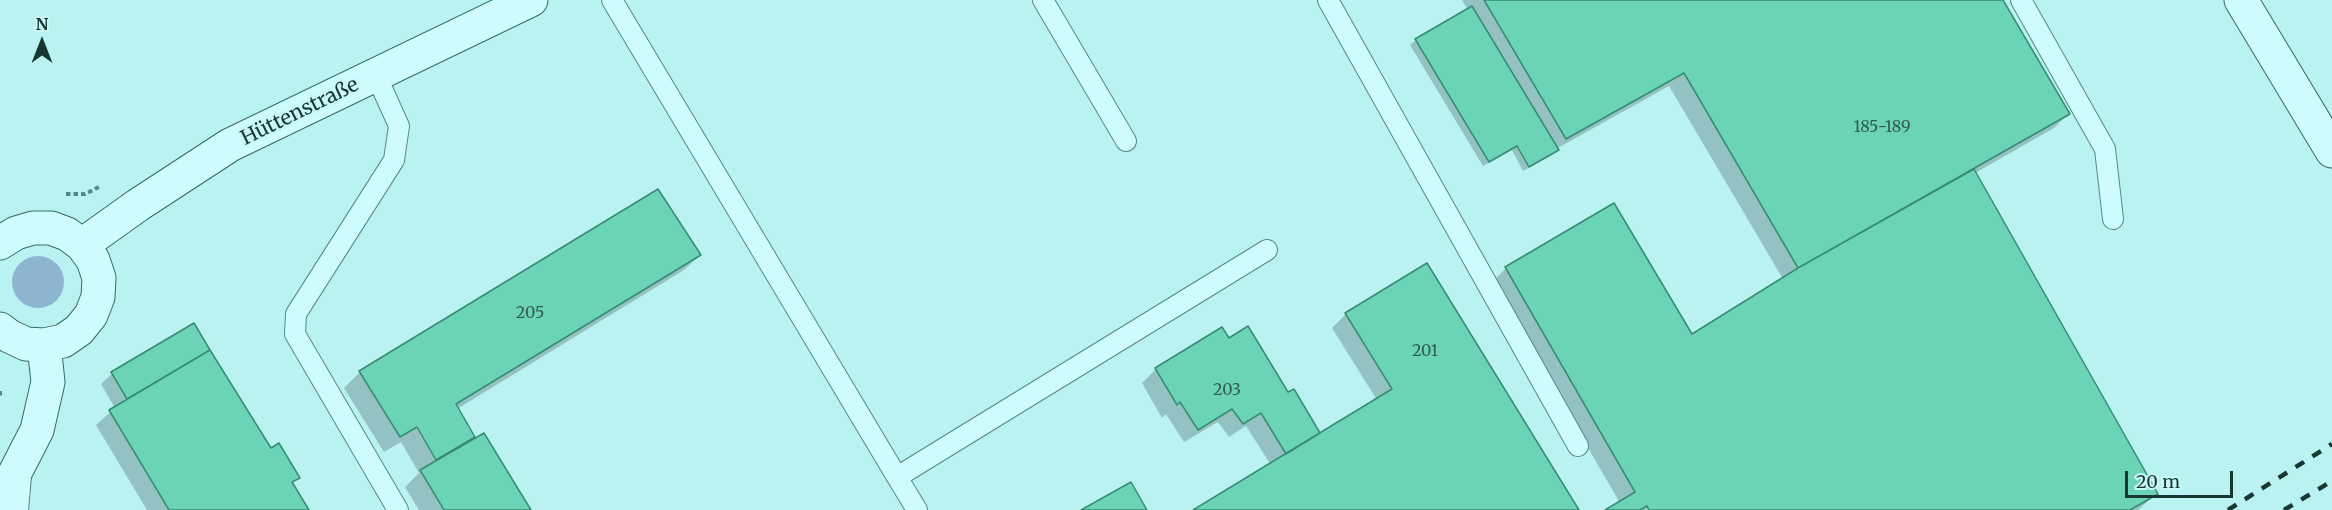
<!DOCTYPE html>
<meta charset="utf-8">
<style>
body{margin:0}
#map{position:relative;width:2332px;height:510px;overflow:hidden;background:#baf2f2;font-family:Merriweather,serif}
canvas{display:block}
.north{position:absolute;left:12px;top:12px;width:60px;height:60px;-webkit-text-stroke:4px #caf8f9;paint-order:stroke;rotate:0deg;font-size:16px;font-weight:700;line-height:24px;text-align:center;color:#193731}
.north::after{content:'';display:block;margin:auto;width:21px;height:27px;background:#193731;clip-path:polygon(50% 0,100% 100%,50% 72%,0 100%)}
.scale{position:absolute;left:2125px;top:471px;width:108px;height:27px;box-sizing:border-box;border:3px solid #193731;border-top:0;padding-left:8px;font-size:18px;line-height:21px;white-space:nowrap;color:#193731;-webkit-text-stroke:4px #caf8f9;paint-order:stroke}
</style>
<div id="map">
<canvas width="2332" height="510"></canvas>
<div class="north">N</div>
<div class="scale">20 m</div>
</div>
<script>
const ctx = document.querySelector('canvas').getContext('2d');
ctx.lineJoin = 'round';
function paint(path, color) { ctx.fillStyle = color; ctx.fill(path, 'evenodd'); }
const poly = rows => new Path2D(rows.map(r => 'M' + r).join(''));
function strokePath(path, color, width, dash) { ctx.strokeStyle = color; ctx.lineWidth = width; ctx.lineCap = dash ? 'butt' : 'round'; ctx.setLineDash(dash || []); ctx.stroke(path); }
function drawText(font, color, halo, rows, align = 'center') {
  ctx.font = font + ' Merriweather,serif'; ctx.lineWidth = 6; ctx.setLineDash([]); ctx.textBaseline = 'middle'; ctx.strokeStyle = halo; ctx.fillStyle = color; for (const [text, x, y, turn = 0] of rows) {
    ctx.save(); ctx.translate(x, y); ctx.rotate((+turn || 0) * Math.PI / 180); ctx.textAlign = isNaN(turn) ? turn : align; if (halo) ctx.strokeText(text, 0, 0); ctx.fillText(text, 0, 0); ctx.restore();
  }
}
paint(poly([
 '12 282a26 26 0 1 1 52 0a26 26 0 1 1-52 0Z'
]), '#8db5d0');
paint(poly([
 [1462,0,2001,0,2068,114,2054,128,1975,173,2156,494,2138,510,1608,510,1620,503,1492,282,1506,268,1691,336,1783,279,1669,86,1556,149,1552,155,1523,171,1512,150,1483,166,1410,45,1416,40,1468,10],
 [700,255,684,270,457,409,475,440,529,510,419,510,405,487,419,473,401,442,384,452,344,388,360,372],
 [1346,314,1577,510,1196,510,1271,465,1246,426,1229,437,1218,422,1184,442,1166,414,1162,418,1142,383,1156,369,1229,340,1287,394,1320,435,1377,400,1332,328],
 [193,325,271,450,298,477,292,484,308,510,147,510,96,425,115,408,101,384,112,374]
]), '#0003');
const building = poly([
 [1484,0,2003,0,2070,114,1798,268,1684,73,1566,139,1484,0],
 [1472,6,1559,150,1529,167,1517,146,1489,162,1415,39,1472,6],
 [1974,169,2158,494,2130,510,1649,510,1647,506,1640,510,1605,510,1635,492,1505,267,1614,203,1692,334,1798,268,1974,169],
 [658,189,701,255,456,404,475,437,436,460,417,427,400,437,359,371,658,189],
 [1427,263,1579,510,1193,510,1392,389,1345,313,1427,263],
 [194,323,210,350,127,399,111,372,194,323],
 [1248,326,1288,392,1294,389,1320,433,1286,454,1261,413,1243,424,1232,409,1198,430,1180,402,1177,405,1155,368,1222,327,1229,338,1248,326],
 [210,350,271,448,279,443,300,478,292,482,309,510,169,510,109,410,210,350],
 [484,433,531,510,444,510,420,470,484,433],
 [1131,482,1147,510,1081,510,1131,482]
]);
paint(building, '#6cd4b6');
strokePath(building, '#368b71', 1.5);
const lane = poly([
 [612,0,897,477,1267,250],
 [1043,0,1126,141],
 [1328,0,1578,446],
 [2021,0,2105,149,2113,219],
 [376,75,399,126,394,160,296,314,295,334,398,510],
 [897,477,917,510],
 [18,510,21,476]
]);
const secondary = poly([
 [2241,0,2332,151],
 [0,243,16,233,33,228,51,228,67,234,82,245,93,260,99,278,98,297,91,315,79,330,63,341,44,345,26,344,9,336,0,329],
 [82,245,138,205,230,145,531,0],
 [0,502,37,430,48,382,44,345]
]);
strokePath(lane, '#538a81', 22);
strokePath(secondary, '#366b61', 35);
strokePath(poly([
 [66,194,85,194,99,187],
 [0,391,0,398]
]), '#538a81', 4, [4.5, 3]);
strokePath(lane, '#cefcfc', 20);
strokePath(secondary, '#cefcfc', 33);
strokePath(poly([
 [2228,510,2332,444],
 [2284,510,2332,481]
]), '#193731', 4.5, [10, 10]);
drawText('16px', '#2e5e52', null, [
 ["185-189",1882,127],
 ["205",530,313],
 ["201",1425,351],
 ["203",1227,390]
]);
drawText('20px', '#193731', '#caf8f9', [
 ["Hüttenstraße",300,112,-26]
]);
</script>
